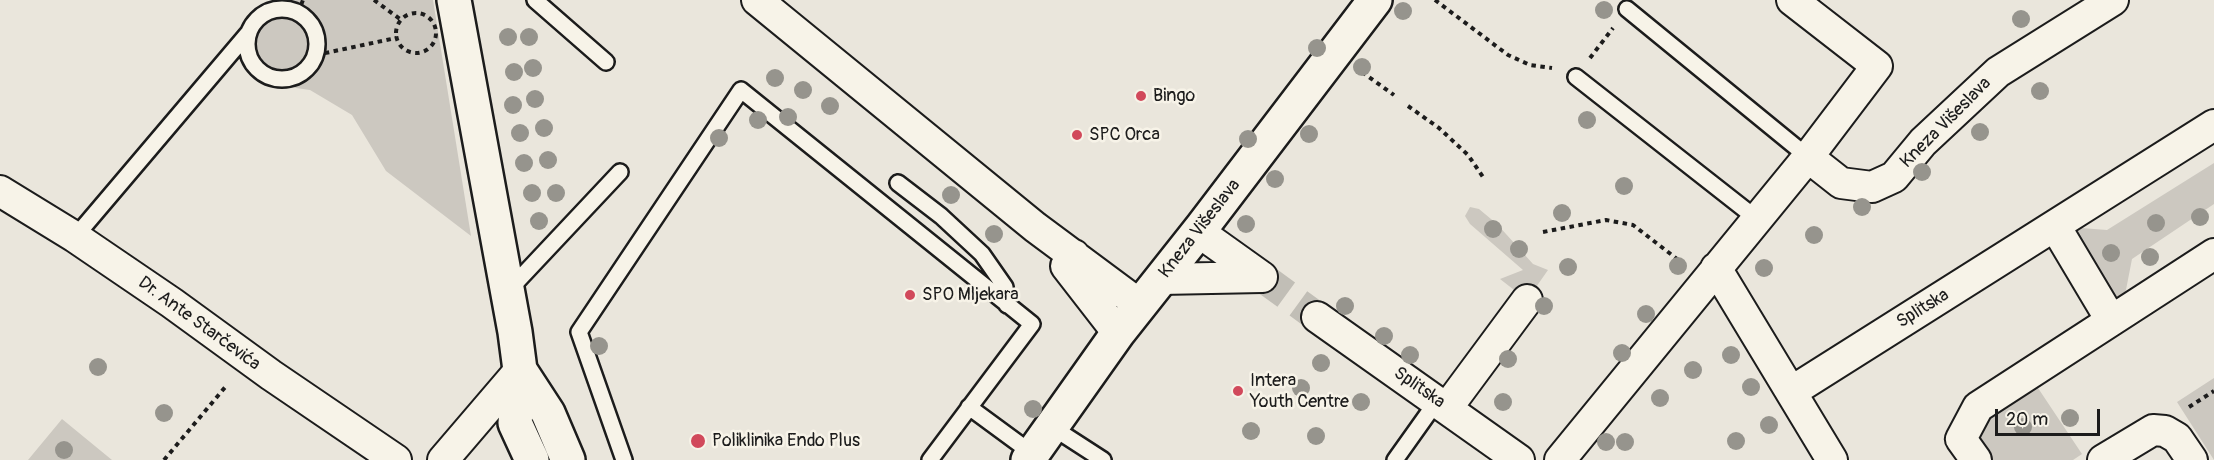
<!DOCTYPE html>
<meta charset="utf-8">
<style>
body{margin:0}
#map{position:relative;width:2214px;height:460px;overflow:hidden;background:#eae6dc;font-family:Pangolin,sans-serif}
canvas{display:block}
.scale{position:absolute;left:1995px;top:409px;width:105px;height:27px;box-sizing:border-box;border:3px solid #1c1c1c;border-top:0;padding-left:8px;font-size:18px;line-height:21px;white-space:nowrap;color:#1c1c1c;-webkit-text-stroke:4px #f7f3e8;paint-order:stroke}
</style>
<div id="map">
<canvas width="2214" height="460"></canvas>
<div class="scale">20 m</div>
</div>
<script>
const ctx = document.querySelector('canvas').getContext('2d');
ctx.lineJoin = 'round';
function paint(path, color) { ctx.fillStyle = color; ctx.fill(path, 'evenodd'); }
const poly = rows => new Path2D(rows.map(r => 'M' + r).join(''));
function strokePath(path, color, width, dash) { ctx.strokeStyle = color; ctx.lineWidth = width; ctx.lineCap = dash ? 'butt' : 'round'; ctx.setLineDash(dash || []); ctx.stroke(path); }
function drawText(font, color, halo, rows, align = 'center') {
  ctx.font = font + ' Pangolin,sans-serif'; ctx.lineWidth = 5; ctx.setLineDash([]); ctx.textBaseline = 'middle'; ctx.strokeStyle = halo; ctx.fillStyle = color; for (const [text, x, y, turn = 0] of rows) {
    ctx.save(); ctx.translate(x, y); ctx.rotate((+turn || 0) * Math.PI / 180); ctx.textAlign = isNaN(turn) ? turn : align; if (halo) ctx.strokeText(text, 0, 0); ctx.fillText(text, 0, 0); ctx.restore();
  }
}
paint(poly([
 [284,0,433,0,471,236,386,171,352,115,310,90,296,88,256,65,249,57,249,46,260,27],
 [2214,163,2214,204,2132,259,2124,300,2113,305,2068,227,2107,230],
 [1470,207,1479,209,1497,224,1533,264,1548,270,1527,300,1500,279,1523,270,1470,224,1465,216],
 [2214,378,2214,460,2177,402],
 [2036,385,2082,454,2073,460,1992,460,1977,438,1987,416],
 [62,419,112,460,28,460]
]), '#ccc8c0');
strokePath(poly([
 [1262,277,1317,317]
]), '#c1beb6', 30, [30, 15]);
const service = poly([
 [535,0,606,62],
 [1627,9,1808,157],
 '247 44a35 35 0 1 1 70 0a35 35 0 1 1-70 0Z',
 [1576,77,1757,219],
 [898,183,941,216,982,254,1005,287,1007,305],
 [75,237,249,32],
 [509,290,620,172],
 [969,407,1033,454],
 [1052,427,1103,460],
 [624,460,579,332,741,90,1032,324,930,460],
 [1395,460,1437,401]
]);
const minor = poly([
 [757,0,1035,227,1140,305],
 [1792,0,1877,66,1808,157,1841,183,1872,187,1894,177,1923,142,1998,72,2113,0],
 [0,191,75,237,172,303,271,375,396,460],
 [2055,226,2111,320],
 [1199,232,1262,277],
 [1074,255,1066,266,1118,333],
 [1716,268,1832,460],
 [1161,279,1262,277],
 [1317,317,1519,460],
 [1791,392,2214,125],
 [1447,408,1527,300],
 [443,460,520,370],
 [1560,460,1808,157],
 [1976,460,1961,439,1978,407,2214,254],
 [2103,460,2153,430,2165,431,2177,438,2192,460]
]);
const tertiary = poly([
 [1028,460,1118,333,1202,227,1375,0]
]);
const secondary = poly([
 [454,0,515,332,520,370,515,423,532,460],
 [520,370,548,413,568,460]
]);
strokePath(service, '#1c1c1c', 20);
strokePath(minor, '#1c1c1c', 34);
strokePath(tertiary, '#1c1c1c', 38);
strokePath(secondary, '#1c1c1c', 38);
strokePath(poly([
 [374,0,400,19],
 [1435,0,1508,55,1530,65,1552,68],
 '396 33a20 20 0 1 1 40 0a20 20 0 1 1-40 0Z',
 [298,13,303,0],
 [316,55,396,38],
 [1590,58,1613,28],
 [1362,72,1394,95],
 [1408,106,1439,128,1468,155,1483,177],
 [1543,232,1606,220,1633,225,1681,262],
 [2189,407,2214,391],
 [164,460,227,385]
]), '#1c1c1c', 4, [4.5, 4.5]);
strokePath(service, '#f7f3e8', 15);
strokePath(minor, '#f7f3e8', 30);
strokePath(tertiary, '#f7f3e8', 33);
strokePath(secondary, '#f7f3e8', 33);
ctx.fillStyle = '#96948d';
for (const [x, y] of [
 [1604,10],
 [1403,11],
 [2021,19],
 [508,37],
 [529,37],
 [1317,48],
 [1362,67],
 [533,68],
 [514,72],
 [775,78],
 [803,90],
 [2040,91],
 [535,99],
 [513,105],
 [830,106],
 [788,117],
 [758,120],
 [1587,120],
 [544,128],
 [1980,132],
 [520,133],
 [1309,134],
 [719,138],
 [1248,139],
 [548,160],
 [524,163],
 [1922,172],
 [1275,179],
 [1624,186],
 [532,193],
 [556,193],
 [951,195],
 [1862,207],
 [1562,213],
 [2200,217],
 [539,221],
 [2156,223],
 [1246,224],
 [1493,229],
 [994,234],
 [1814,235],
 [1519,249],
 [2111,253],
 [2150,257],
 [1678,266],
 [1568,267],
 [1764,268],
 [1345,306],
 [1544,306],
 [1646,314],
 [1384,336],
 [599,346],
 [1622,353],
 [1410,355],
 [1731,355],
 [1508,359],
 [1321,363],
 [98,367],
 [1693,370],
 [1751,387],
 [1301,388],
 [1660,398],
 [1361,402],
 [1503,402],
 [1033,409],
 [164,413],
 [2070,418],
 [1769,425],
 [2023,427],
 [1251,431],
 [1316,436],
 [1736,441],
 [1606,442],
 [1625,442],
 [64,450]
]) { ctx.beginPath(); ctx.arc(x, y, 9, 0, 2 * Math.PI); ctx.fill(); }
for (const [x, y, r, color] of [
 [1141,96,6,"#d1495b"],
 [1077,135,6,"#d1495b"],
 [910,295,6,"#d1495b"],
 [1238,391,6,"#d1495b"],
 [698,441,8,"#d1495b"]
]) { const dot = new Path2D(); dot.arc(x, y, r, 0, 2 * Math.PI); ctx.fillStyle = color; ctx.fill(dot); strokePath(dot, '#f7f3e8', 2); }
drawText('18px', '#1c1c1c', '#f7f3e8', [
 ["Bingo",1153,96],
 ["SPC Orca",1089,135],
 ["SPO Mljekara",922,295],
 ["Intera",1250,381],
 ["Youth Centre",1250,402],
 ["Poliklinika Endo Plus",712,441]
], 'left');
drawText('18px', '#1c1c1c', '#f7f3e8', [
 ["Kneza Višeslava",1946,123,-45],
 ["Kneza Višeslava",1200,229,-52],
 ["Splitska",1923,309,-32],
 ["Dr. Ante Starčevića",199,324,36],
 ["Splitska",1419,388,35]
]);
</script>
